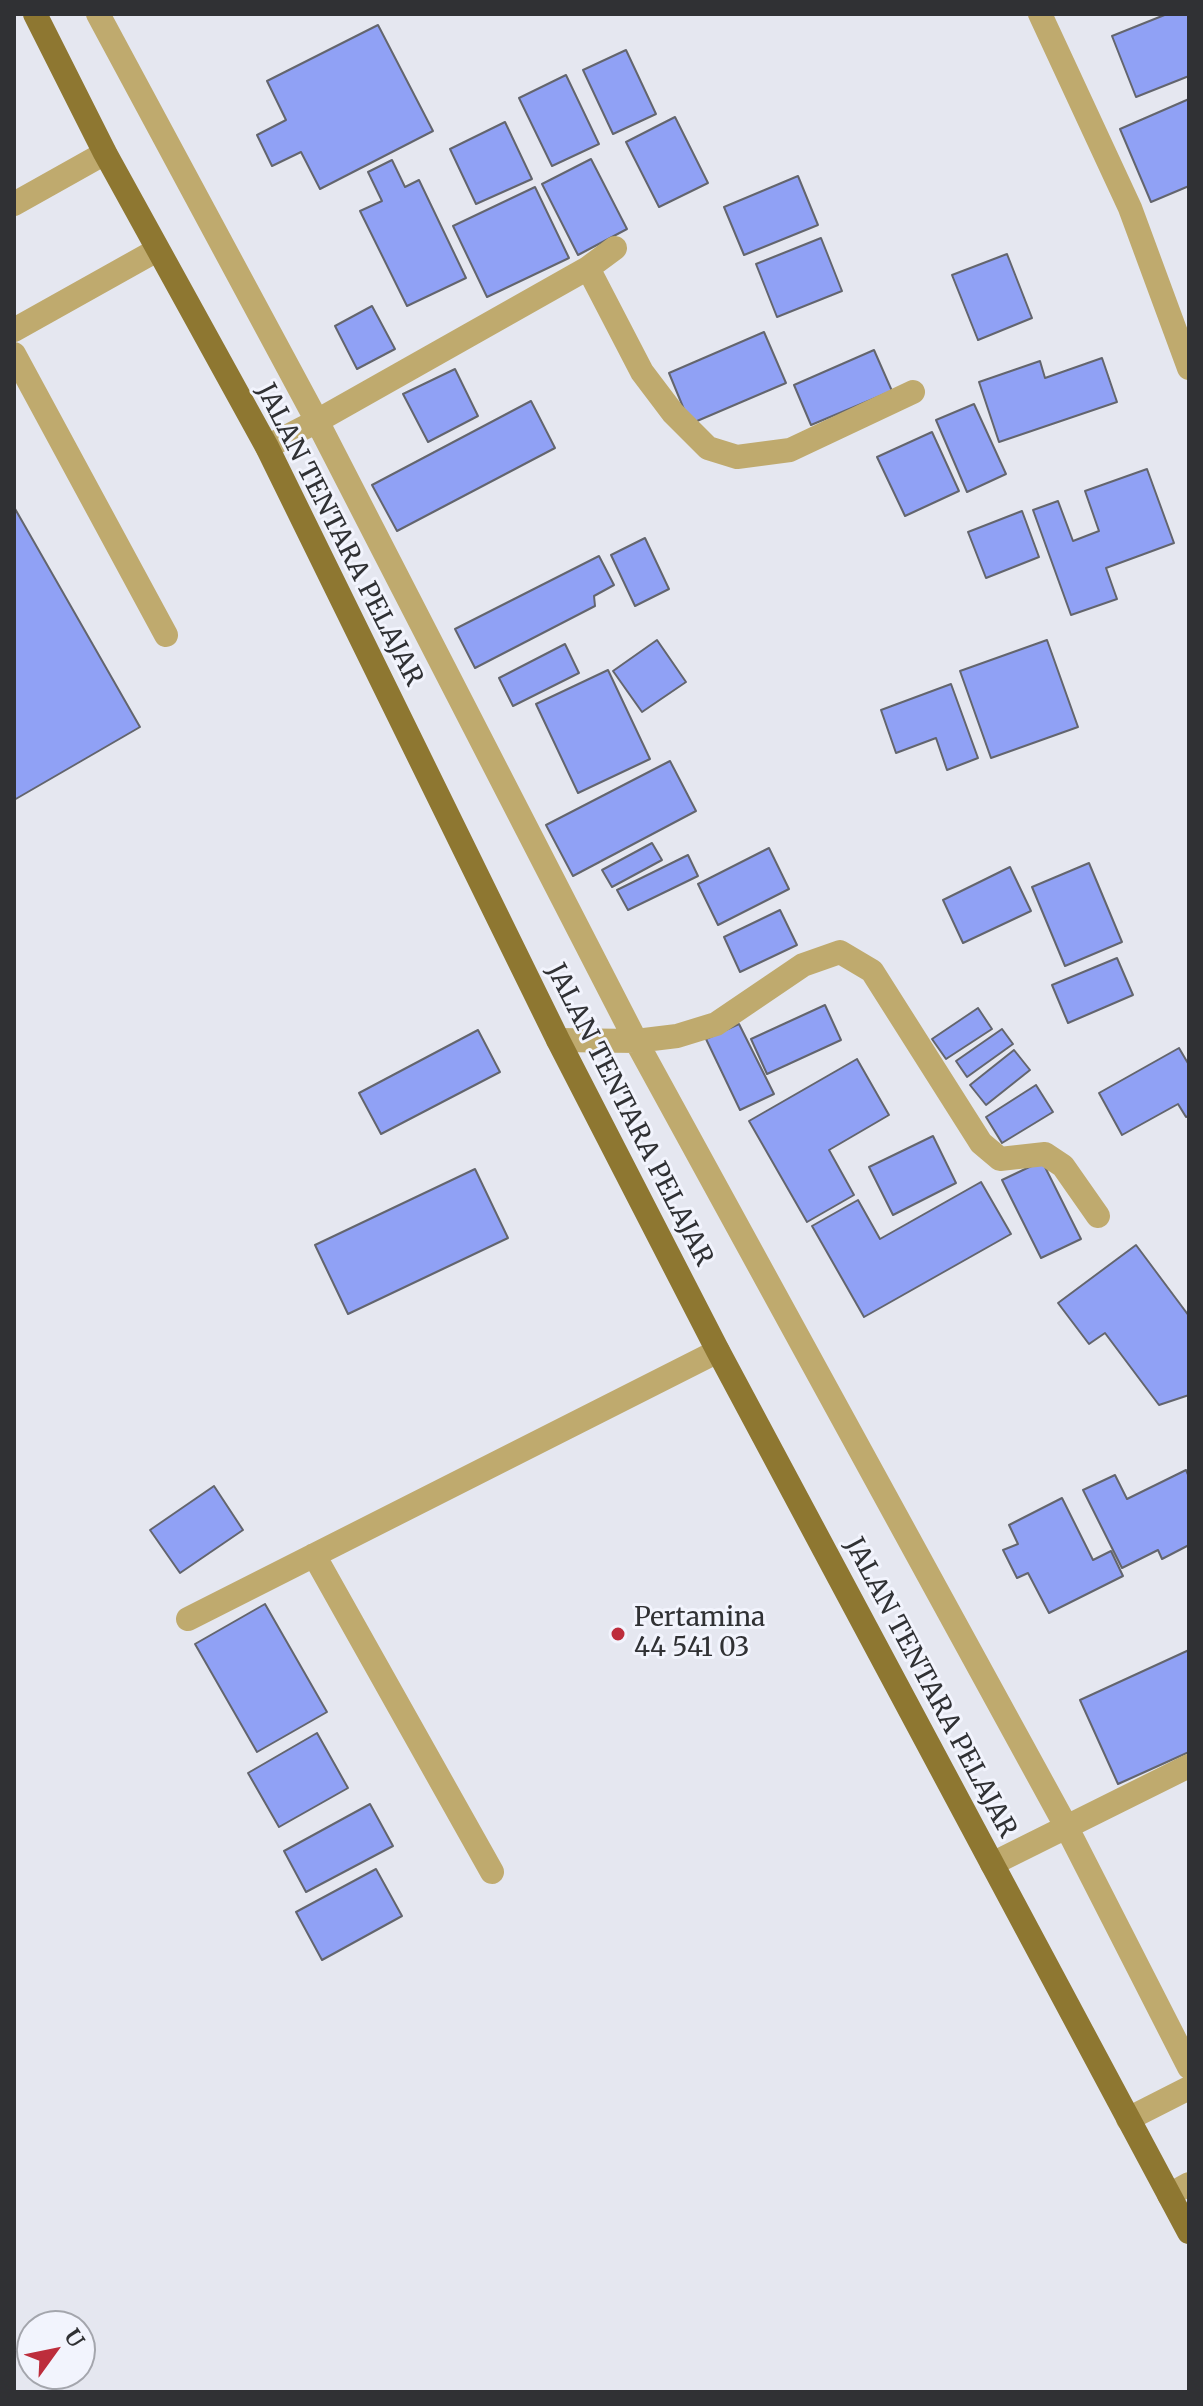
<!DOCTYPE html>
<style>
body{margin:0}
#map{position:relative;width:1203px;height:2406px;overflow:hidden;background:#e5e7f0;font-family:Merriweather,serif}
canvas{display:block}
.frame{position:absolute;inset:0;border:16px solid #303134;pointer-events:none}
.north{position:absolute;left:16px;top:2310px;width:80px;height:80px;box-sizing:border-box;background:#f2f4fd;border:2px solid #a4a6ad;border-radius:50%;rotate:57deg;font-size:22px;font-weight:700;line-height:32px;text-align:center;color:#303134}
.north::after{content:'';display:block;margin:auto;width:28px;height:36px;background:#bd2d3c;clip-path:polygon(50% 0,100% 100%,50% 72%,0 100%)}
</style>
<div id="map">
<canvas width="1203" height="2406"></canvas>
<div class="frame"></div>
<div class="north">U</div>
</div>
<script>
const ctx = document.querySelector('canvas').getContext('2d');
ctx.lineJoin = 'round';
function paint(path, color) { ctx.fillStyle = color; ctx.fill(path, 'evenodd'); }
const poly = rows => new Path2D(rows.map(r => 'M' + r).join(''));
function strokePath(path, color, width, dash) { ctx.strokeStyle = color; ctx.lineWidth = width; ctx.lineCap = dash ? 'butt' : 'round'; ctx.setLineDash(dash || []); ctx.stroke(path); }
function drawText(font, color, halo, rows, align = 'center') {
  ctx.font = font + ' Merriweather,serif'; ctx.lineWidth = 6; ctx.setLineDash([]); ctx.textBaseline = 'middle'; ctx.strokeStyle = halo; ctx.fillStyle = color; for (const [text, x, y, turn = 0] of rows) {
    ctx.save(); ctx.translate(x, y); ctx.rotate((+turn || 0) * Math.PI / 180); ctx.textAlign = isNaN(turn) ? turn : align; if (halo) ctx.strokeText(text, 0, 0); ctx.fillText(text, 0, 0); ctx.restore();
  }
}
const building = poly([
 [1167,14,1189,14,1189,76,1136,97,1112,36,1167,14],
 [378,25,433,131,320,189,301,152,272,166,257,135,286,120,267,81,378,25],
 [626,50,656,114,613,134,583,70,626,50],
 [566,75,599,144,552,166,519,98,566,75],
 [1189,99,1189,186,1151,202,1120,129,1189,99],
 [675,117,708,183,659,207,626,142,675,117],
 [505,122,532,179,476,204,450,149,505,122],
 [591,159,627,229,578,255,542,184,591,159],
 [392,160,405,187,419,180,466,278,407,306,360,211,382,201,368,172,392,160],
 [798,176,818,225,744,255,724,207,798,176],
 [535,187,569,258,487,297,453,226,535,187],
 [821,238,842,291,777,317,756,264,821,238],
 [1007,254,1032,318,978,340,952,275,1007,254],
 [372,306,395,349,357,369,335,326,372,306],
 [764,332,786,383,690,424,669,373,764,332],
 [874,350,892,391,811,425,794,385,874,350],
 [1102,358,1117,402,999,442,979,382,1040,361,1045,378,1102,358],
 [455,369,478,416,428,442,403,394,455,369],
 [531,401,555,448,397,531,372,485,531,401],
 [974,404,1006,474,967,492,936,420,974,404],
 [932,432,959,491,905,516,877,457,932,432],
 [1147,469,1174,543,1106,568,1117,599,1071,615,1033,510,1058,501,1073,541,1099,531,1085,491,1147,469],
 [14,507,140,727,14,800,14,507],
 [1022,511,1039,557,986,578,968,532,1022,511],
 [645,538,669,589,635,606,611,555,645,538],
 [599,556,614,585,594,596,595,606,475,668,455,629,599,556],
 [657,640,686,682,642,712,613,671,657,640],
 [1047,640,1078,727,991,758,960,671,1047,640],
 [565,644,579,673,513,706,499,678,565,644],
 [608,670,650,759,578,793,536,704,608,670],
 [951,684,978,758,947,770,936,738,896,753,881,710,951,684],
 [670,761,696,811,573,876,546,825,670,761],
 [652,843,662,860,612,887,602,870,652,843],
 [769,848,789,889,718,925,698,884,769,848],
 [688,855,698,876,628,910,617,890,688,855],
 [1089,863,1122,942,1065,966,1032,887,1089,863],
 [1010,867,1031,911,963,943,943,900,1010,867],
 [780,910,797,945,740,972,724,937,780,910],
 [1117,958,1133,995,1068,1023,1052,985,1117,958],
 [825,1005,841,1040,767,1074,751,1039,825,1005],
 [978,1008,992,1029,946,1059,932,1039,978,1008],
 [739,1024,774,1094,740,1110,706,1039,739,1024],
 [1002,1029,1013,1044,967,1077,956,1061,1002,1029],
 [478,1030,500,1072,381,1134,359,1093,478,1030],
 [1179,1048,1189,1065,1189,1116,1186,1117,1178,1104,1122,1135,1099,1093,1179,1048],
 [1014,1050,1030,1070,986,1105,970,1085,1014,1050],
 [857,1059,889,1115,829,1150,854,1195,807,1222,749,1121,857,1059],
 [1036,1085,1053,1112,1002,1143,986,1117,1036,1085],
 [933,1136,956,1183,893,1215,869,1167,933,1136],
 [1042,1161,1081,1239,1041,1258,1002,1180,1042,1161],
 [475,1169,508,1238,348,1314,315,1245,475,1169],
 [981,1182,1011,1234,864,1317,812,1226,858,1200,880,1239,981,1182],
 [1136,1245,1189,1316,1189,1395,1159,1405,1105,1333,1089,1344,1058,1303,1136,1245],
 [1186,1470,1189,1477,1189,1545,1162,1559,1158,1550,1122,1568,1083,1490,1115,1475,1127,1499,1186,1470],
 [214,1486,243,1530,180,1573,150,1530,214,1486],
 [1062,1498,1093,1560,1111,1551,1123,1576,1049,1613,1028,1573,1017,1578,1003,1550,1018,1544,1009,1525,1062,1498],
 [265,1604,327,1712,257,1752,195,1644,265,1604],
 [1189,1650,1189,1752,1118,1784,1080,1700,1189,1650],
 [317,1733,348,1788,279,1827,248,1773,317,1733],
 [370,1804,393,1846,306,1892,284,1851,370,1804],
 [376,1869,402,1916,322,1960,296,1912,376,1869]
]);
paint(building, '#90a1f5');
strokePath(building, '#63656d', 2);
strokePath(poly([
 [98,14,317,421,636,1041,1067,1828,1189,2067],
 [1040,14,1130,208,1189,368],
 [14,204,105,153],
 [588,268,642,372,673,413,708,448,737,457,790,450,913,392],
 [14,330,157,250],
 [14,354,166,635],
 [267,447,317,421,588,268,615,248],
 [558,1040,636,1041,677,1036,716,1024,803,965,840,952,872,971,981,1143,1000,1159,1045,1154,1063,1166,1098,1216],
 [314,1555,492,1872],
 [188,1619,718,1351],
 [992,1864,1189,1766],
 [1128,2119,1189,2088],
 [1169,2195,1189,2184]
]), '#bfaa6e', 24);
strokePath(poly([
 [35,14,105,153,267,447,558,1040,718,1351,1189,2232]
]), '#8e7731', 24);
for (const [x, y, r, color] of [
 [618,1634,8,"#bd2d3c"]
]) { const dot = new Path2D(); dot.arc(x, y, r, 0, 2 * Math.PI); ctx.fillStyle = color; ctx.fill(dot); strokePath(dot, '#f2f4fd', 3); }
drawText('26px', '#303134', '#f2f4fd', [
 ["JALAN TENTARA PELAJAR",339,535,63],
 ["JALAN TENTARA PELAJAR",629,1115,63],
 ["JALAN TENTARA PELAJAR",930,1688,62]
]);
drawText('26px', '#303134', '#f2f4fd', [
 ["Pertamina",634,1619],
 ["44 541 03",634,1649]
], 'left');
</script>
